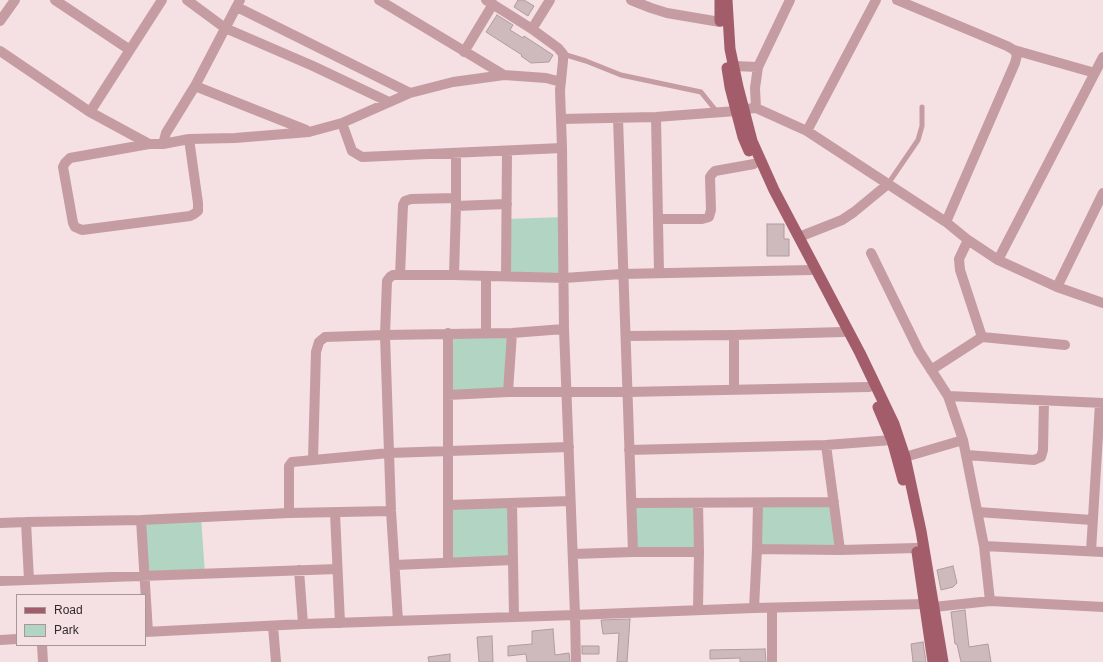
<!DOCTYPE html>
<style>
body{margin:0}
#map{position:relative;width:1103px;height:662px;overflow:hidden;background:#f5e0e3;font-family:Helvetica,sans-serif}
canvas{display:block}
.legend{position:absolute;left:16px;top:594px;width:130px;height:52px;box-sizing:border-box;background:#f5e0e3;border:1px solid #a79799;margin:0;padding:5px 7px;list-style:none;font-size:12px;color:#312a2b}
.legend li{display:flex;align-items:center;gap:8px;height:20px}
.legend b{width:20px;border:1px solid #a79799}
</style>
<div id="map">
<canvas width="1103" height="662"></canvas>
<ul class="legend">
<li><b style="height:5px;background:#a35c69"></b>Road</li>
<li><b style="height:11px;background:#b1d5c2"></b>Park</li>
</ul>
</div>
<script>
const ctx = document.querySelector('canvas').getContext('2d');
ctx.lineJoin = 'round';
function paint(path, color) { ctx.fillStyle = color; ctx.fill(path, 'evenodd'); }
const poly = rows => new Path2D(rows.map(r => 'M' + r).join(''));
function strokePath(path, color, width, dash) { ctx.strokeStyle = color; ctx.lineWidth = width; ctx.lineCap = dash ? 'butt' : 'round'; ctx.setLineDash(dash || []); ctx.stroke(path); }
paint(poly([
 [564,217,564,278,506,276,507,219],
 [448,333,512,333,508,392,448,395],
 [834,502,840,550,757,549,758,503],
 [512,503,513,560,448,562,449,505],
 [632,503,698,503,699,552,633,552],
 [201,517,205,574,144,576,141,520]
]), '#b1d5c2');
const building = poly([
 [518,0,524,0,534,6,528,16,514,7,518,0],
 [497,15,513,25,510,30,523,38,524,36,553,55,549,62,531,63,521,56,522,55,486,32,497,15],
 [767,224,784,224,784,239,789,239,789,256,767,256,767,224],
 [953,566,957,583,953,587,941,590,937,570,953,566],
 [965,610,969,647,988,644,991,662,961,662,957,644,955,644,951,612,965,610],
 [630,619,627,662,617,662,619,633,603,634,601,620,630,619],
 [553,629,555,655,569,653,570,662,527,662,526,654,508,656,508,646,532,644,532,631,553,629],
 [492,636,493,662,479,662,477,637,492,636],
 [923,642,926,662,913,662,911,644,923,642],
 [582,646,599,646,599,654,582,654,582,646],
 [765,649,766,662,740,662,740,658,710,659,710,650,765,649],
 [450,654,450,662,429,662,428,657,450,654]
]);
paint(building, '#cebabc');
strokePath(building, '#af9c9e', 1);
strokePath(poly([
 [563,54,586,61,621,75,701,92,717,112],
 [888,184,918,140,922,126,922,107]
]), '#c59ca1', 5);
strokePath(poly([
 [55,0,130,50],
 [187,0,225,28,313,66,389,102],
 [379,0,504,75],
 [631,0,651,8,667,13,720,22],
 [897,0,1007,46,1014,50,1095,73],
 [237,7,410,93],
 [0,21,15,0],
 [532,29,550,0],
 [0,51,90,112,149,144],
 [464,52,493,4],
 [734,66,758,67],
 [195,86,306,130],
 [756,108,755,88,758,67,790,0],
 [744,109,756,108,807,131,946,222,968,240,998,260,1057,287,1103,303],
 [90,112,162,0],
 [656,117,659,273],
 [618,118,633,552],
 [561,119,656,117,736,111],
 [342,123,352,151,362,157,562,148],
 [807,131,876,0],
 [189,139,198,203,198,211,194,214,190,216,82,230,75,227,73,223,63,167,65,163,70,158,149,144,163,144,189,139,235,138,309,132,342,123,410,93,453,82,504,75,546,78,561,82],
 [163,144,166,133,195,86,240,0],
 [456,206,507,204],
 [658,219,702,219,709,217,711,210,710,177,712,174,715,171,754,164],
 [946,222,1015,63,1017,55,1014,50],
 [799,237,842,220,854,212,888,184],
 [871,253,919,351,948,396,963,440],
 [998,260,1103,57],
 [400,275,403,205,405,201,411,199,456,198],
 [454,275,456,206,456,153],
 [486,276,486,333],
 [506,276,507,151],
 [1057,287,1103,193],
 [448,333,448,562],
 [734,335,734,389],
 [626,336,734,335,843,332],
 [982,337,1065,345],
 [931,370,982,337,960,270,959,259,968,240],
 [508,392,512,333],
 [448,395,508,392,627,392,869,387],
 [948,396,1103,403],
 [826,445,840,550],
 [629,450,826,445,892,440],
 [967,455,1034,460,1041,457,1043,450,1044,401],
 [905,457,963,440,984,546,990,601],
 [313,459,316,352,319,342,325,337,385,335,512,333,564,329],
 [512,503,514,617],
 [632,503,834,502],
 [449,505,570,501],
 [978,512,1092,520],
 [289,513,289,466,292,462,389,453,569,447],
 [335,513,340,623],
 [141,520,148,632],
 [26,522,29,580],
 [0,523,26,522,141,520,289,513,391,511],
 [984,546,1103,552],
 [757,549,840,550,917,548],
 [1091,551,1100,403],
 [573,554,633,552,699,552],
 [395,565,513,560],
 [299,570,303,624],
 [0,581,337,569],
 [934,607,990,601,1103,607],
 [754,608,757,549,758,503],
 [772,608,772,662],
 [698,609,699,552,698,503],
 [398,621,391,511,385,335,387,281,390,277,393,275,454,275,564,278,622,274,811,270],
 [273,626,276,662],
 [145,632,303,624,575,615,564,329,562,148,560,90,563,61,563,54,558,48,532,29,486,0],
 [0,640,17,639],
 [42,645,43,662],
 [576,662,575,615,754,608,926,604]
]), '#c59ca1', 10);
strokePath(poly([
 [720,0,720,21],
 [727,0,730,49,738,87,752,141,774,190,860,353,894,424,905,457,921,531,943,662],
 [727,68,730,87,743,137,749,151],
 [878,407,892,440,903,480],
 [917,552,933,662]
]), '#a35c69', 11);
</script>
